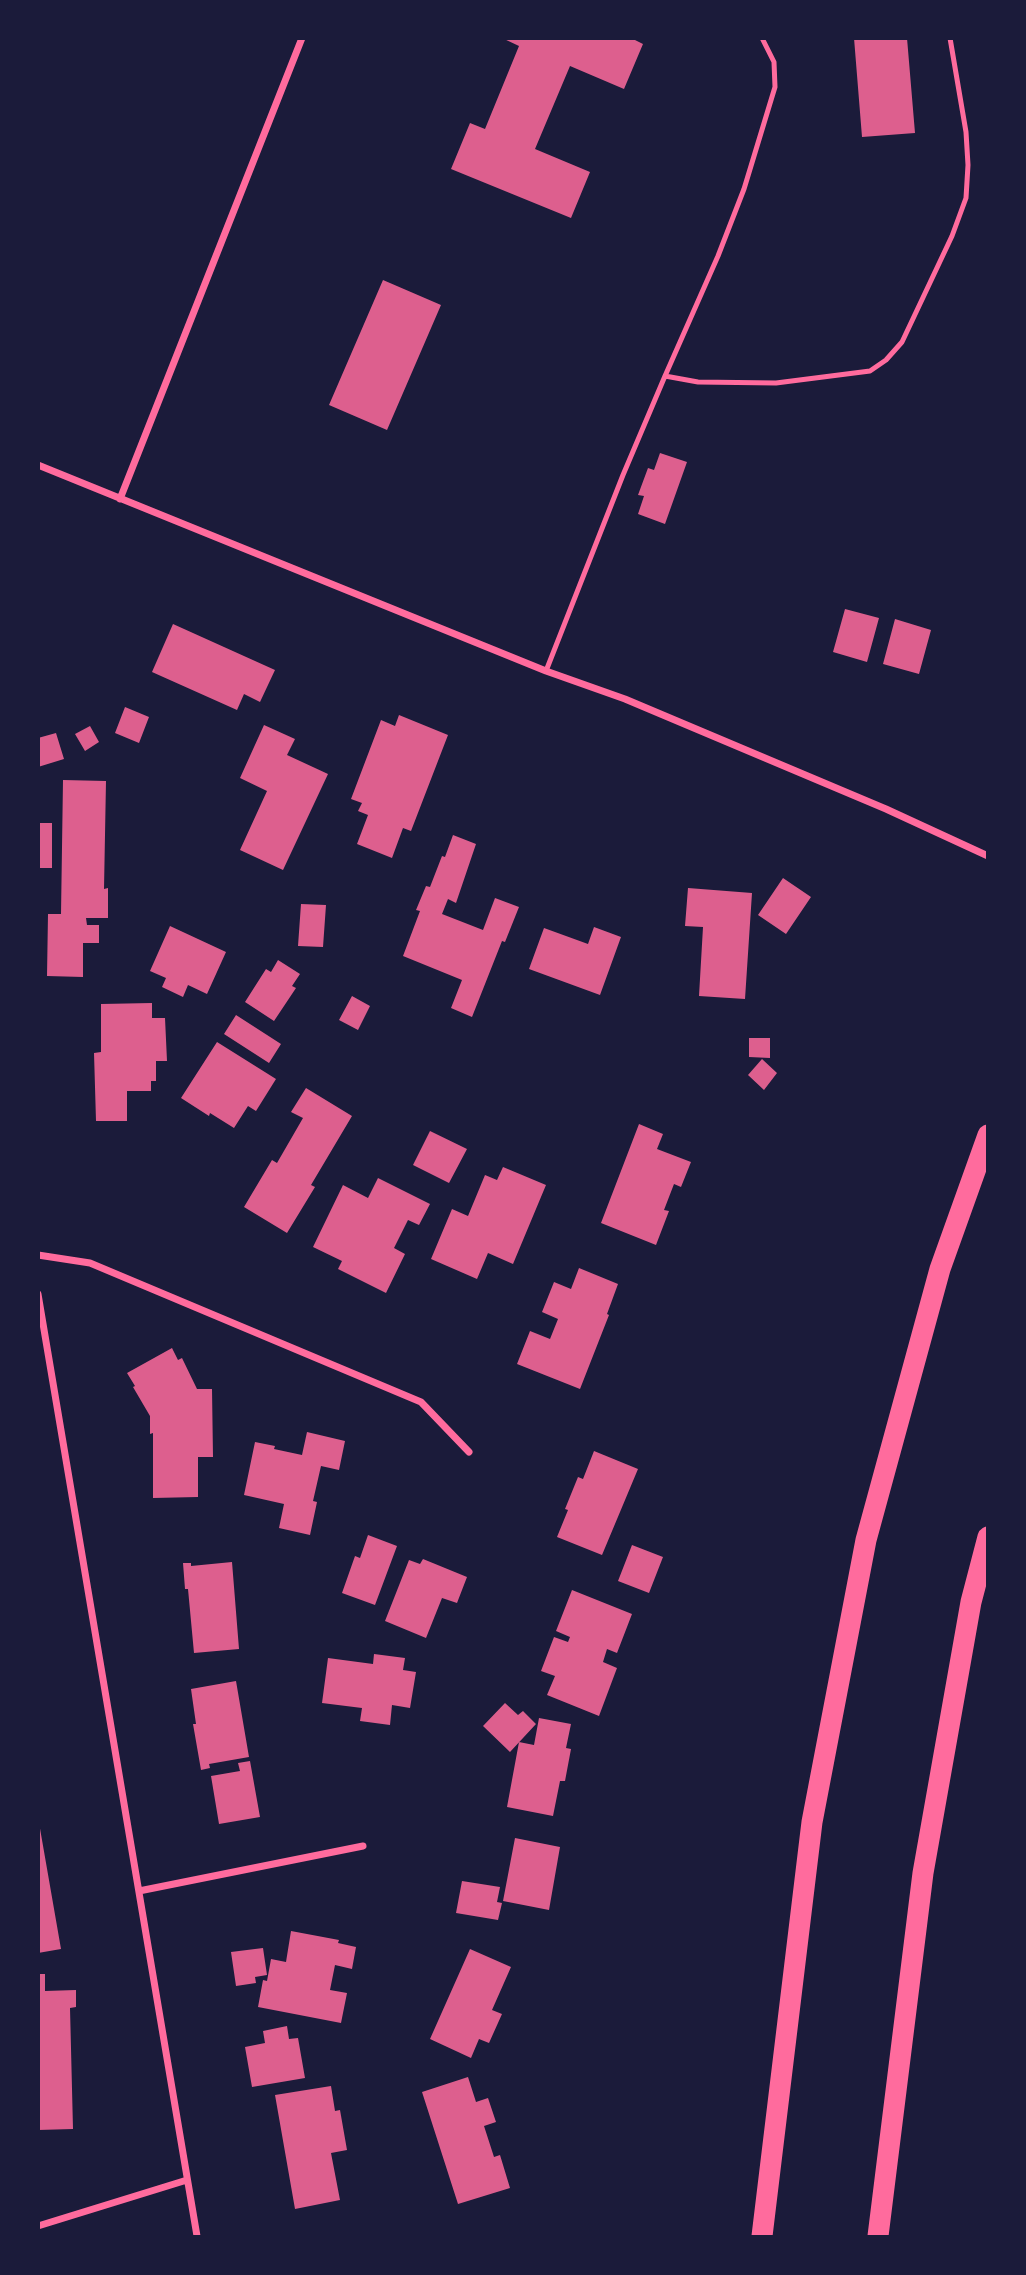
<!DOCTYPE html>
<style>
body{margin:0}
#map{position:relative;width:1026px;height:2275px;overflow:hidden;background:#1b1b3a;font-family:"IBM Plex Sans",sans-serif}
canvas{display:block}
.frame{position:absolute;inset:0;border:40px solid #1b1b3a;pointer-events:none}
</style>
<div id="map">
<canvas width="1026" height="2275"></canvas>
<div class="frame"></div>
</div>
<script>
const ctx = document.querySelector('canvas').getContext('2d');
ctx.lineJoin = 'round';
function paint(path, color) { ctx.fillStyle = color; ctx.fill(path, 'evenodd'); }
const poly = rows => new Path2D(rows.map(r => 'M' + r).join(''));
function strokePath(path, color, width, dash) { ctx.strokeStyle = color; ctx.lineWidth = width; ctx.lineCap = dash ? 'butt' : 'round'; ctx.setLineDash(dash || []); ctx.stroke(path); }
paint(poly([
 [502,38,631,38,643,44,624,89,570,66,535,149,590,172,571,218,451,169,470,123,485,129,519,46],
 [854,38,907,38,915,133,862,137],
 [383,280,441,305,387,430,329,405],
 [660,453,687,462,665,524,638,514,644,496,638,495,648,468,654,470],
 [845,609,879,618,867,662,833,652],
 [895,619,931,630,919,674,883,664],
 [173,624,275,670,260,702,244,694,237,710,152,672],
 [125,707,149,717,139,743,115,733],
 [399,715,448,735,411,831,403,828,392,858,357,844,368,815,358,811,362,803,351,799,381,720,395,726],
 [264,725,295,739,287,755,328,774,283,870,240,850,267,791,240,778],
 [90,726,99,742,85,751,75,734],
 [56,733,64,759,38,767,38,738],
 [63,780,106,781,104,889,108,888,108,918,86,918,87,925,99,925,99,943,83,943,83,977,47,976,48,914,61,914],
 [38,823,52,823,52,868,38,868],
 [453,835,476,844,456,903,448,899,442,914,483,930,495,898,519,907,505,942,502,941,472,1017,451,1008,462,980,403,956,420,911,416,910,426,886,430,887,442,856,445,857],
 [783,878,811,897,786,934,758,915],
 [688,888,752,893,745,999,699,996,703,927,685,926],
 [301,904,326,905,323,947,298,946],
 [170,926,226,952,207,994,188,985,183,997,162,987,166,978,150,971],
 [594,927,621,937,600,995,529,969,544,928,588,944],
 [278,960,300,974,292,986,296,988,274,1021,245,1002,266,969,271,972],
 [352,996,370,1006,358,1030,339,1020],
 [152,1003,152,1018,165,1018,167,1061,156,1061,156,1081,151,1081,151,1091,127,1091,127,1121,96,1121,94,1053,101,1052,101,1004],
 [236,1015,281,1044,269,1063,224,1034],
 [749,1038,770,1038,770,1058,749,1057],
 [217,1042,276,1079,256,1111,248,1106,234,1128,210,1113,209,1116,181,1098],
 [762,1059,777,1073,764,1090,748,1075],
 [306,1088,352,1116,311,1185,315,1187,287,1233,244,1207,272,1160,277,1163,303,1118,291,1112],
 [639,1124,663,1134,657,1149,691,1162,681,1187,674,1184,664,1210,669,1211,656,1245,601,1223],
 [430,1131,467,1149,449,1183,413,1165],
 [503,1167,546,1185,513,1264,488,1253,477,1279,431,1259,452,1209,468,1216,485,1175,497,1180],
 [378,1178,430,1204,419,1225,408,1220,394,1248,405,1254,386,1293,338,1269,342,1261,313,1247,343,1185,368,1198],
 [579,1268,618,1284,607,1314,609,1315,580,1389,517,1364,530,1331,550,1339,558,1319,542,1312,554,1282,571,1289],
 [172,1348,178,1360,182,1358,197,1389,212,1389,213,1457,198,1457,198,1497,153,1498,153,1433,150,1434,150,1416,133,1387,135,1386,127,1373],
 [307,1432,345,1441,339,1470,321,1466,313,1501,317,1502,310,1535,279,1528,284,1504,244,1495,255,1442,275,1446,274,1449,302,1455],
 [594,1451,638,1469,602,1555,557,1537,568,1510,565,1509,578,1477,583,1479],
 [368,1535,397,1546,375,1605,342,1593,355,1556,360,1558],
 [632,1545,663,1557,649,1593,618,1581],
 [423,1559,467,1577,457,1603,442,1598,426,1638,385,1621,409,1560,420,1564],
 [232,1562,239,1649,194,1653,188,1589,185,1589,183,1563,191,1563,191,1566],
 [572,1590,632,1614,617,1653,607,1649,603,1662,617,1668,599,1716,547,1695,555,1676,541,1671,554,1637,568,1642,570,1637,556,1631],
 [374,1654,405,1658,403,1670,416,1672,410,1708,392,1705,390,1725,360,1721,362,1708,322,1703,328,1658,373,1664],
 [236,1681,249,1757,209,1764,210,1768,201,1770,193,1724,196,1724,191,1689],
 [505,1703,518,1715,523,1711,536,1724,510,1752,483,1726],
 [539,1718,571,1724,566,1748,571,1749,565,1781,560,1781,553,1816,507,1807,519,1742,534,1745],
 [250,1761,260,1817,219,1824,211,1776,240,1771,238,1763],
 [38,1817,61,1949,38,1953],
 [515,1838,560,1847,549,1910,503,1901],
 [462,1881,500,1887,497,1902,502,1903,498,1920,456,1913],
 [291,1931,339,1940,338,1943,356,1947,352,1969,335,1965,330,1990,347,1993,341,2023,258,2007,263,1980,267,1981,271,1959,286,1962],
 [263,1948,267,1975,255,1977,256,1983,236,1986,231,1952],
 [470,1949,511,1967,492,2010,502,2014,489,2043,479,2039,471,2058,430,2039],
 [38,1974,45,1974,45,1991,76,1990,76,2007,70,2008,73,2129,38,2130],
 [287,2026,289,2039,298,2038,305,2078,252,2087,245,2047,265,2043,263,2031],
 [468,2077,476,2102,488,2098,496,2122,484,2126,494,2157,500,2155,510,2188,458,2204,422,2092],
 [331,2086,335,2111,340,2110,347,2150,331,2153,340,2200,295,2209,275,2095]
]), '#dd5f8e');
strokePath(poly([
 [665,376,718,256,744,189,775,87,774,62,762,38],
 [546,671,623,475,665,376,698,382,776,383,870,371,886,360,902,342,952,236,966,198,968,165,966,132,950,38]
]), '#ff6b9d', 5);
strokePath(poly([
 [38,465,546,671,625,699,886,809,988,856],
 [120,499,302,38],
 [38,1255,90,1263,421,1402,469,1452],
 [38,1294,197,2236],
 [139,1891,363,1846],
 [38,2226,187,2180]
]), '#ff6b9d', 7);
strokePath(poly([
 [762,2236,812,1822,866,1540,940,1269,988,1135],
 [878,2236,923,1873,971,1602,988,1537]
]), '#ff6b9d', 21);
</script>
